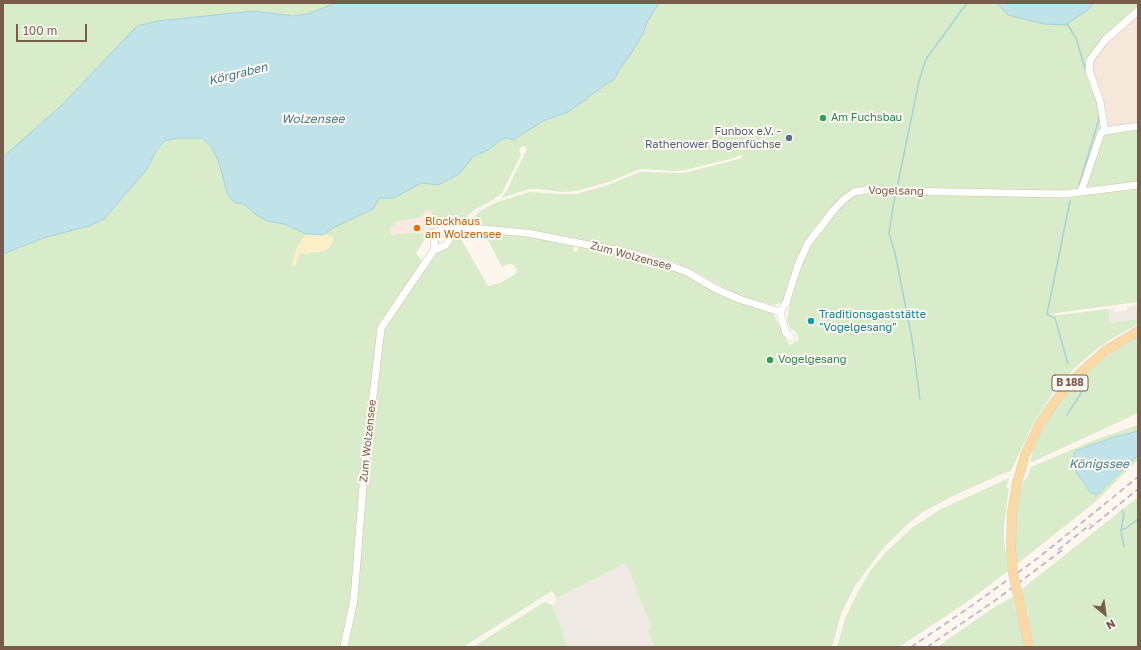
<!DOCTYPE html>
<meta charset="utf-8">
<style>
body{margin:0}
#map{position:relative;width:1141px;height:650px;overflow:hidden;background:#fdf6ec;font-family:"Golos Text",sans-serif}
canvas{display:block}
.frame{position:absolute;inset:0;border:4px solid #7a5c4d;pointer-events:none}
.north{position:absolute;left:1085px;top:594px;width:40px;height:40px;-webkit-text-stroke:3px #fffaf3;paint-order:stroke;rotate:151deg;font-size:11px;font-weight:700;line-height:16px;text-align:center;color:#7a5c4d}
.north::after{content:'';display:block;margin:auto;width:14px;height:18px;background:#7a5c4d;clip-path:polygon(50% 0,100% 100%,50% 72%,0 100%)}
.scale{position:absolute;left:16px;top:24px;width:71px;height:18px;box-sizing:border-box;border:2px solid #7a5c4d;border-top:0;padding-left:5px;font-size:12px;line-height:14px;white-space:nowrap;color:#7a5c4d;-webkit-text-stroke:3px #fffaf3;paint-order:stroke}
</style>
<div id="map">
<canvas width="1141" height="650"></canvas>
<div class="frame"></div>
<div class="north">N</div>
<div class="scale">100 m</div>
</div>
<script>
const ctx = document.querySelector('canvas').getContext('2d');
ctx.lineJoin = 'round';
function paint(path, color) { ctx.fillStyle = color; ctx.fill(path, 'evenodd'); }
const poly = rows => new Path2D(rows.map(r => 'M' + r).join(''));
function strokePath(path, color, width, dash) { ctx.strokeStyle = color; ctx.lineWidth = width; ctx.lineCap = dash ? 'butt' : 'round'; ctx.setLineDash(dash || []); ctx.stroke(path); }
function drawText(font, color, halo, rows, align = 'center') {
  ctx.font = font + ' "Golos Text",sans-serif'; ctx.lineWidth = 4; ctx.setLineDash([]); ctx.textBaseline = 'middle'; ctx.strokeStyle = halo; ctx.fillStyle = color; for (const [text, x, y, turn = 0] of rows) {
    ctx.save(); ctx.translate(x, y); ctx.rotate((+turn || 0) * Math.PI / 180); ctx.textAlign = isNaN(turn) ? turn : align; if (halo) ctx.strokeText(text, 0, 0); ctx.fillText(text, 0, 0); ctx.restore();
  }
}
paint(poly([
 [1138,13,1138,124,1105,129,1091,63,1098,51]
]), '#f5e8da');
paint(poly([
 [430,209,433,217,436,216,440,226,419,235,418,232,391,235,390,227,396,226,395,222,417,218,424,215,423,211]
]), '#fde8e0');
paint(poly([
 [1138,305,1138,319,1110,323,1108,309,1114,308,1114,312,1127,310,1127,307],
 [626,563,651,627,648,632,655,647,568,647,553,606,557,598]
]), '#efe9e4');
paint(poly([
 [3,3,335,3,308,14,293,16,254,11,133,36,3,162],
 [659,3,1138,3,1138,8,1089,59,1105,129,1138,128,1138,183,1065,192,852,191,805,243,795,264,786,297,783,302,774,305,742,297,724,288,692,270,671,261,645,253,598,243,525,230,466,224,480,211,495,203,529,192,561,194,576,194,605,186,640,172,684,173,739,159,743,157,741,155,730,159,685,170,676,171,641,169,609,182,576,191,562,192,540,189,529,189,501,198,508,189,514,175,527,149,524,146,521,147,519,150,521,155,502,193,493,200,474,210,462,221,460,222,459,219,454,219,440,226,436,216,433,217,430,209,424,211,424,215,417,218,395,222,396,226,390,227,391,235,418,232,420,234,435,227,436,228,428,235,416,253,422,261,422,264,379,328,353,598,342,647,3,647,3,254,43,238,147,169,156,151,164,141,177,138,202,138,211,146,218,160,264,211,308,234,297,248,292,265,295,265,300,252,322,252,330,247,327,235,325,235,326,227,361,206,469,162,474,156,490,149,502,139,510,139,644,29,647,22],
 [1138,188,1138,302,1050,314,1051,316,1108,309,1110,323,1138,319,1138,324,1113,338,1093,352,1074,369,1054,391,1032,426,1011,471,1002,474,957,494,923,512,909,523,883,548,855,586,841,614,832,647,655,647,648,632,651,627,626,563,557,598,552,591,463,647,346,647,382,329,433,256,451,245,452,240,451,234,454,232,457,232,488,286,500,283,514,275,517,271,514,265,509,264,502,267,484,233,526,236,573,244,574,247,573,251,576,252,580,246,630,256,667,266,771,312,774,315,789,345,797,341,799,338,795,331,791,329,787,320,791,298,803,260,810,245,844,202,861,192,1064,196],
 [1138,336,1138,413,1032,462,1030,460,1033,451,1031,452,1041,432,1051,415,1063,398,1082,376,1100,361],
 [1138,425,1138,431,1114,437,1075,451,1073,459,1077,473,1087,488,1094,495,1099,493,1138,455,1138,460,1094,503,1017,564,1014,542,1014,525,1019,491,1022,488,1023,482,1027,478,1031,467,1097,439],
 [1009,478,1006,488,1009,488,1004,525,1004,541,1008,571,967,602,899,647,837,647,845,619,856,595,871,570,886,552,913,527,941,509],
 [1138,497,1138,647,1032,647,1026,620,1028,616,1027,611,1025,610,1022,589],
 [1013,597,1015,610,1017,609,1026,647,937,647,996,606],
 [546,602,553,606,568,647,473,647,541,604]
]), '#d8ecc9');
paint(poly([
 [306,234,320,236,327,235,334,238,334,239,330,247,322,252,311,251,308,255,300,252,295,265,291,266,297,248]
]), '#fcefc7');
const water = poly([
 [335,3,659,3,647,22,643,34,630,55,618,71,617,75,613,80,588,97,586,100,580,103,570,111,543,121,513,140,507,138,502,139,490,149,474,156,459,174,438,185,421,183,394,198,381,198,378,200,373,209,333,228,323,235,306,234,284,224,267,221,255,214,244,204,236,203,230,198,227,192,218,160,211,146,202,138,177,138,164,141,156,151,147,169,104,219,89,226,43,238,3,254,3,157,60,107,137,26,158,21,254,11,293,16,308,14,335,3],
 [997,3,1095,3,1085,12,1065,25,1044,24,1008,15,997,3],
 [1138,431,1138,455,1099,493,1096,495,1091,493,1077,473,1074,467,1073,459,1075,451,1114,437,1138,431]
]);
paint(water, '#bfe3e8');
strokePath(water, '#a5d3da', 1);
strokePath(poly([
 [1067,24,1076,38,1086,72],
 [1095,96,1098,106],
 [1079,185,1099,119,1098,110],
 [897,188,919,81,926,59,967,3],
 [895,196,889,233,895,253,912,339,920,399],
 [1068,364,1055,318,1047,314,1070,201],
 [1067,415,1087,384],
 [1122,510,1124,514,1121,530,1124,547],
 [1122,529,1125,529,1138,519]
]), '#a5d3da', 1.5);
const minor = poly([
 [1105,131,1100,101,1089,70,1090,60,1105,40,1138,11],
 [1081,192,1101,133,1105,131,1138,126],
 [434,250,446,245,449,240,446,230],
 [780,312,786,303,798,265,808,243,833,211,843,200,854,192,872,189,895,191,1065,194,1138,185],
 [344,647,354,599,364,473,381,328,434,250,435,239,441,230,460,227,527,233,630,253,668,265,687,272,716,289,739,299,780,312,786,333,791,337]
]);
const major = poly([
 [1011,551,1012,513,1017,483,1025,455,1039,425,1056,400,1081,372,1105,351,1138,331],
 [1020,605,1029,647]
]);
strokePath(minor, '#d1beb0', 8);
strokePath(major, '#dad1cd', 10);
strokePath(minor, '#fff', 7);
strokePath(major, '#fbd9a5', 9);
strokePath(poly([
 [1089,529,1138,489],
 [1058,550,1091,524],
 [911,647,970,607,1038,558,1138,477],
 [927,647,993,602,1065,548]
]), '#b9a8c9', 1.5, [6, 4]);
const majorBridge = poly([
 [1011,551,1013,573,1020,605]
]);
strokePath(majorBridge, '#dad1cd', 10, []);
strokePath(majorBridge, '#fbd9a5', 9);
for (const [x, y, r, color] of [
 [823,118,4,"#2e9e5b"],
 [789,138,4,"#5c6f8a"],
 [417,228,4,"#e8710a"],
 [811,321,4,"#0f9aa8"],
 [770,360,4,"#2e9e5b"]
]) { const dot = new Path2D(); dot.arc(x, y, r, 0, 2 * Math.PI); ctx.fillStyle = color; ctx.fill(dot); strokePath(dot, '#fffaf3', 1.5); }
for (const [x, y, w] of [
 [1070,383,36]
]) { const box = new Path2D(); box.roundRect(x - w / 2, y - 8, w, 16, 3); ctx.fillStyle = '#fffaf3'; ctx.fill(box); strokePath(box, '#7a5c4d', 1); }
drawText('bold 10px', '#7a5c4d', null, [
 ["B 188",1070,383]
]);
drawText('11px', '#27864d', '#fffaf3', [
 ["Am Fuchsbau",831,118],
 ["Vogelgesang",778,360]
], 'left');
drawText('11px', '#4e5e75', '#fffaf3', [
 ["Funbox e.V. -",781,132],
 ["Rathenower Bogenfüchse",781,145]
], 'right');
drawText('11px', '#7a5c4d', '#fffaf3', [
 ["Vogelsang",896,191,1],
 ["Zum Wolzensee",631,256,15],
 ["Zum Wolzensee",368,441,-84]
]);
drawText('11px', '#c56008', '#fffaf3', [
 ["Blockhaus",425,222],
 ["am Wolzensee",425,235]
], 'left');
drawText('11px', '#0d838f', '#fffaf3', [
 ["Traditionsgaststätte",819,315],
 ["\"Vogelgesang\"",819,328]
], 'left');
drawText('italic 12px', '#437c86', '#fffaf3', [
 ["Körgraben",238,74,-14],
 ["Wolzensee",313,119],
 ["Königssee",1099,464]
]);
</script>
